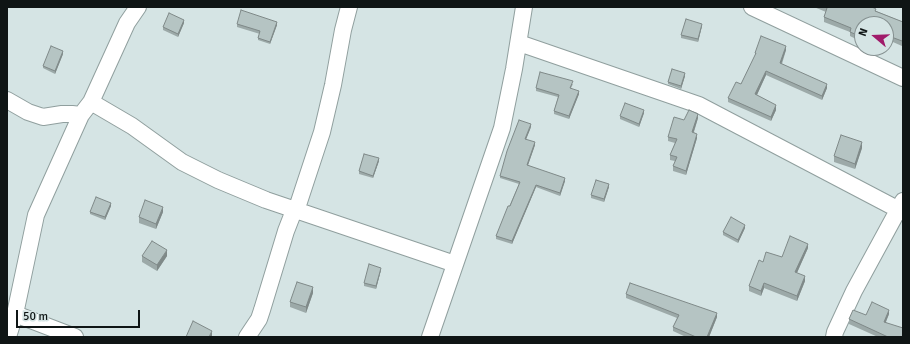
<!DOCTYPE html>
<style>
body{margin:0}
#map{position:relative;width:910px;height:344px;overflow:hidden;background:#d5e4e4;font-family:Signika,sans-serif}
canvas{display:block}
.frame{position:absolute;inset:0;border:8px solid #0f1515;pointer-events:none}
.north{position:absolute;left:854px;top:16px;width:40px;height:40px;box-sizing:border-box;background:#d5e4e4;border:1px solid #869191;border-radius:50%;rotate:289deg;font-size:11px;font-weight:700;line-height:16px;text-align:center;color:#0f1515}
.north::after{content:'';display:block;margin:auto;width:14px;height:18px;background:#a01b6a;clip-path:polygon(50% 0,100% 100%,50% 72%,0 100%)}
.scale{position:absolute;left:16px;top:310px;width:124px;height:18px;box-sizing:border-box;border:2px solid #0f1515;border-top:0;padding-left:5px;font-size:12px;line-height:14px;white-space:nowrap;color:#0f1515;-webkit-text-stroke:3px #d5e4e4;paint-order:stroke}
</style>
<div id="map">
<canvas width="910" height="344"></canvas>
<div class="frame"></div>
<div class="north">N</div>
<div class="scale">50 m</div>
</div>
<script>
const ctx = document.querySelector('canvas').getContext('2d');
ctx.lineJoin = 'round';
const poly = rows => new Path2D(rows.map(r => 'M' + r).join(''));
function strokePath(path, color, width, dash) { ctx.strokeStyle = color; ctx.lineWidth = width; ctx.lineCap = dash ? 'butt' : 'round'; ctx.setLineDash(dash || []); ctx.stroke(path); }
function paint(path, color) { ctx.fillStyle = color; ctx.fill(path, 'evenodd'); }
const minor = poly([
 [752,7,903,78],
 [519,43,699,105,903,212],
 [7,100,28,112,43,117,62,114,72,114,81,115],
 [91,102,132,126,182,162,218,180,266,200,455,264],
 [15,314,75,337],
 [8,337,15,314,36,215,81,115,91,102,127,23,138,7],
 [247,337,259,319,262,310,286,231,293,213,296,211,322,132,333,85,343,30,349,7],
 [430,337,502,128,514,69,524,7],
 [834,337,835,332,854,291,903,201]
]);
strokePath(minor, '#909f9e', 18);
strokePath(minor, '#fff', 16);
paint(poly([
 [814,7,872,7,876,11,903,22,903,44,902,46,886,39,886,24,862,24,862,42,850,36,850,32,824,22,824,17,826,12],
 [184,23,178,37,163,30,163,27],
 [237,24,277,25,270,44,258,40,258,38,260,34,237,27],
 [702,26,698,42,681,38,681,35],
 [786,50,782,64,827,88,822,100,766,75,757,95,776,110,771,121,728,102,728,98,741,84,755,56,755,53],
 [63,54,55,74,43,68,43,66],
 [685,76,681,89,668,84,668,82],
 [573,84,571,88,579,94,569,119,554,114,554,111,558,97,536,91,536,88],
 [644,113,639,127,620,119,620,116],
 [698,118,694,132,697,138,686,175,673,171,673,166,675,161,670,160,670,155,675,143,668,141,668,137,684,120],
 [531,127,526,139,535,145,528,165,565,181,560,196,536,187,512,244,496,239,496,236,519,184,500,178,500,176],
 [862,148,855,169,834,162,834,156],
 [379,161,373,178,359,174,359,171],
 [609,187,604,202,591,198,591,195],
 [111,206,105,220,90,214,90,212],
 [163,212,156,229,139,223,139,217],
 [745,228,738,243,723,235,723,232],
 [808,248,797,273,805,281,797,301,764,288,761,296,749,291,749,286,763,262,782,257],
 [142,256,167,256,157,271,142,262],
 [381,270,376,289,364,286,364,283],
 [313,293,306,313,290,307,290,302],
 [626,294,717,317,709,337,686,337,673,331,673,327,677,318,626,298],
 [889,314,886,322,903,337,878,337,849,324,849,319,866,315]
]), '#9ca9a8');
paint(poly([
 [184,20,184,23,178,37,178,34],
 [277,22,277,25,270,44,270,42],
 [702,24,702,26,698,42,698,39],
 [786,46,786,50,780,67,780,63],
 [63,51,63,54,55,74,55,71],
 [766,71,766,75,755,99,755,94],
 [685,73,685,76,681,89,681,86],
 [827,84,827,88,822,100,822,96],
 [579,91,579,94,569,119,569,116],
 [776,105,776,110,771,121,771,117],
 [644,110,644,113,639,127,639,124],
 [698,114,698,118,692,137,692,132],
 [531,124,531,127,525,142,525,139],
 [697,134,697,138,686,175,686,171],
 [535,142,535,145,527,168,527,165],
 [862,142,862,148,855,169,855,164],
 [379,158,379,161,373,178,373,176],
 [565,178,565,181,560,196,560,193],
 [609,184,609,187,604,202,604,199],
 [536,185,536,187,512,244,512,241],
 [111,203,111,206,105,220,105,217],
 [163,207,163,212,156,229,156,224],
 [745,225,745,228,738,243,738,240],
 [808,244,808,248,795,277,795,272],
 [167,250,167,256,157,271,157,265],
 [381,268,381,270,376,289,376,286],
 [805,276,805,281,797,301,797,296],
 [764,283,764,288,761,296,761,291],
 [313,287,313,293,306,313,306,307],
 [889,310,889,314,884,326,884,322],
 [717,313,717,317,709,337,707,337],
 [212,331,212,337,209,337]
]), '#7f8988');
const building = poly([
 [824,7,872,7,876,9,875,11,903,22,903,39,902,41,886,35,886,24,862,24,862,37,850,32,851,28,824,17,827,8,824,7],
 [241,10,277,22,270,42,258,38,260,31,237,24,241,10],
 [169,13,184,20,178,34,163,27,169,13],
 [686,19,702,24,698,39,681,35,686,19],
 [761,36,786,46,780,63,827,84,822,96,766,71,755,94,776,105,771,117,728,98,736,82,741,84,756,53,755,53,761,36],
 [51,46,63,51,55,71,43,66,51,46],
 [672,69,685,73,681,86,668,82,672,69],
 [540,72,573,81,570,88,579,91,569,116,554,111,559,95,536,88,540,72],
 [625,103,644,110,639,124,620,116,625,103],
 [689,110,698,114,692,132,697,134,686,171,673,166,677,157,670,155,677,139,668,137,674,117,684,120,689,110],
 [519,120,531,124,525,139,535,142,527,165,565,178,560,193,536,185,512,241,496,236,508,206,510,206,520,182,500,176,507,151,519,120],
 [841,135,862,142,855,164,834,156,841,135],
 [364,154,379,158,373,176,359,171,364,154],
 [596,180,609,184,604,199,591,195,596,180],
 [96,197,111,203,105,217,90,212,96,197],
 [145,200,163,207,156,224,139,217,145,200],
 [731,217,745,225,738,240,723,232,731,217],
 [790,236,808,244,795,272,805,276,797,296,764,283,761,291,749,286,759,260,763,262,766,252,782,257,790,236],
 [152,241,167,250,157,265,142,256,152,241],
 [369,264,381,268,376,286,364,283,369,264],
 [297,282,313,287,306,307,290,302,297,282],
 [630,283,717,313,707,337,696,337,673,327,679,315,626,294,630,283],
 [872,302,889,310,884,322,903,328,903,337,888,337,849,319,853,310,866,315,872,302],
 [193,321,212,331,209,337,186,337,193,321]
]);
paint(building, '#b5c4c3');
strokePath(building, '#7f8988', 1);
</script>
